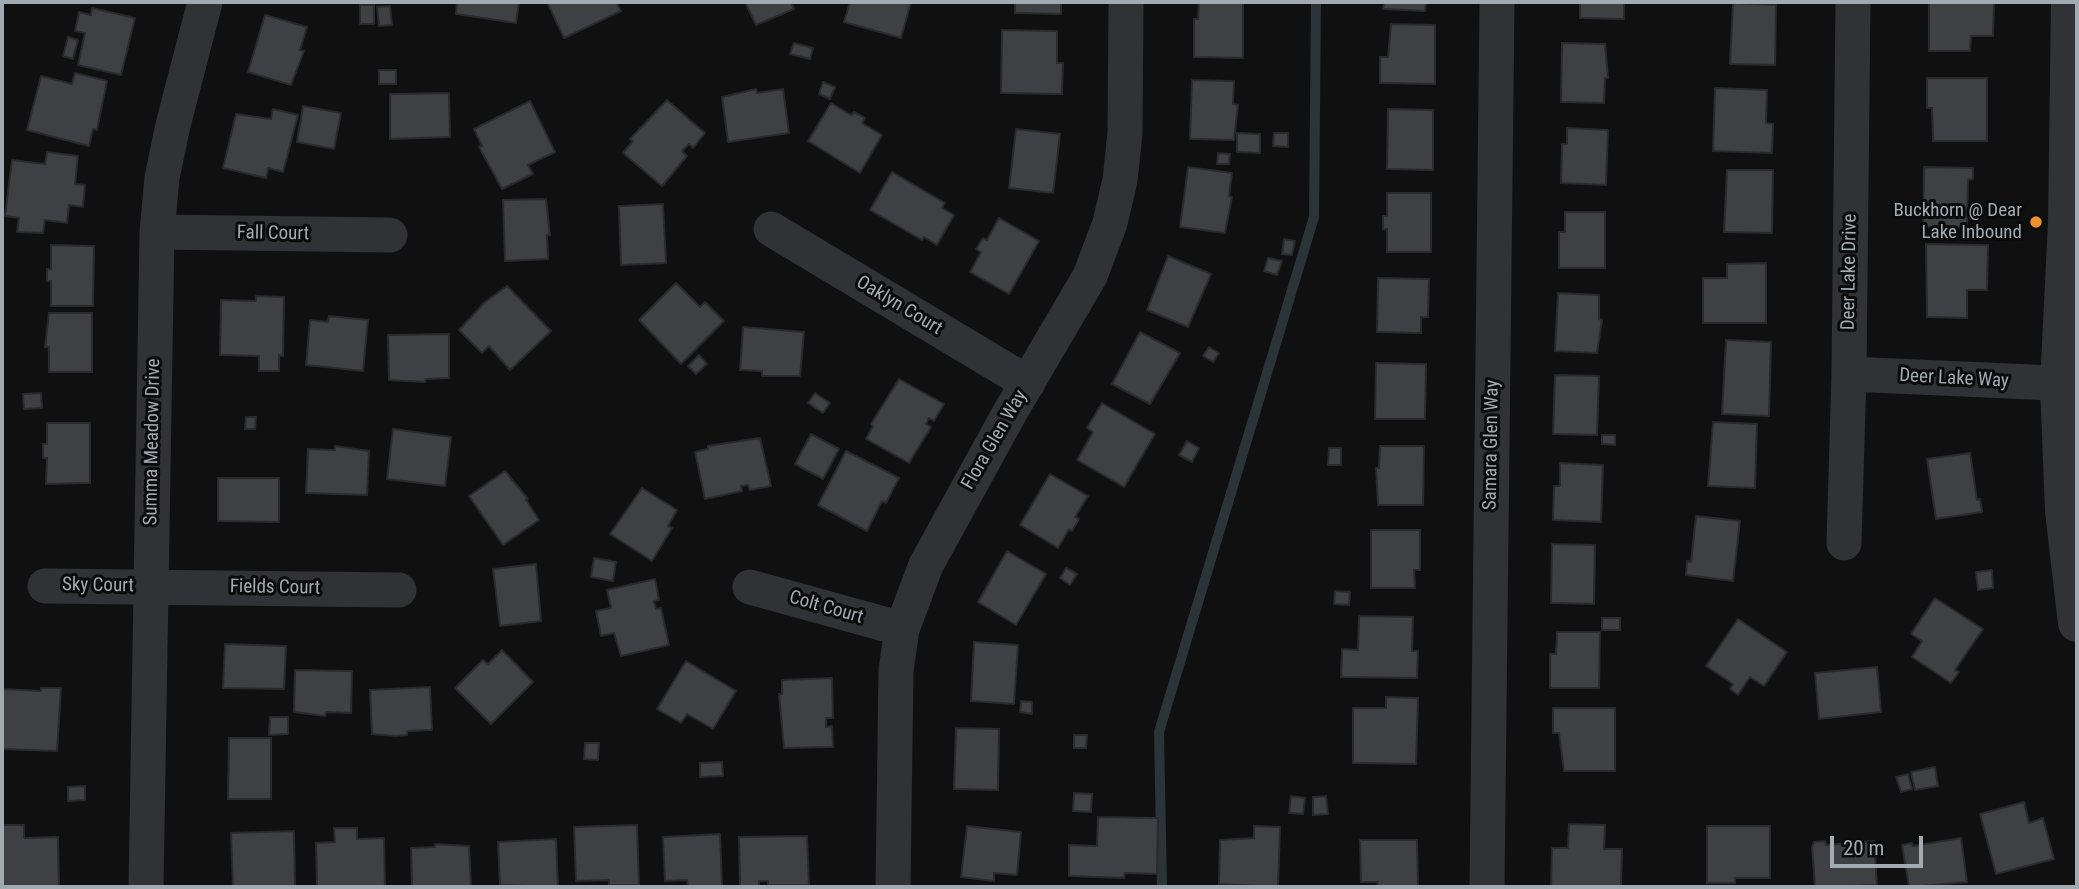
<!DOCTYPE html>
<style>
body{margin:0}
#map{position:relative;width:2079px;height:889px;overflow:hidden;background:#101011;font-family:"Roboto Condensed",sans-serif}
canvas{display:block}
.frame{position:absolute;inset:0;border:4px solid #a1a9b1;pointer-events:none}
.scale{position:absolute;left:1830px;top:836px;width:93px;height:32px;box-sizing:border-box;border:4px solid #a1a9b1;border-top:0;padding-left:9px;font-size:21px;line-height:24px;white-space:nowrap;color:#a1a9b1;-webkit-text-stroke:5px #0b0b0c;paint-order:stroke}
</style>
<div id="map">
<canvas width="2079" height="889"></canvas>
<div class="frame"></div>
<div class="scale">20 m</div>
</div>
<script>
const ctx = document.querySelector('canvas').getContext('2d');
ctx.lineJoin = 'round';
const poly = rows => new Path2D(rows.map(r => 'M' + r).join(''));
function strokePath(path, color, width, dash) { ctx.strokeStyle = color; ctx.lineWidth = width; ctx.lineCap = dash ? 'butt' : 'round'; ctx.setLineDash(dash || []); ctx.stroke(path); }
function paint(path, color) { ctx.fillStyle = color; ctx.fill(path, 'evenodd'); }
function drawText(font, color, halo, rows, align = 'center') {
  ctx.font = font + ' "Roboto Condensed",sans-serif'; ctx.lineWidth = 6; ctx.setLineDash([]); ctx.textBaseline = 'middle'; ctx.strokeStyle = halo; ctx.fillStyle = color; for (const [text, x, y, turn = 0] of rows) {
    ctx.save(); ctx.translate(x, y); ctx.rotate((+turn || 0) * Math.PI / 180); ctx.textAlign = isNaN(turn) ? turn : align; if (halo) ctx.strokeText(text, 0, 0); ctx.fillText(text, 0, 0); ctx.restore();
  }
}
strokePath(poly([
 [1162,887,1159,732,1314,217,1316,2]
]), '#2a3439', 10);
const building = poly([
 [457,2,519,2,516,23,456,14,457,2],
 [547,2,616,2,621,11,564,38,547,2],
 [745,2,791,2,794,9,756,25,745,2],
 [850,2,911,2,901,38,844,22,850,2],
 [1015,2,1061,2,1061,14,1015,13,1015,2],
 [1199,2,1243,3,1243,58,1194,57,1194,19,1198,19,1199,2],
 [1384,2,1426,2,1425,11,1383,9,1384,2],
 [1580,2,1624,2,1624,19,1580,18,1580,2],
 [1929,2,1994,2,1993,36,1971,36,1970,51,1929,51,1929,2],
 [1733,3,1776,5,1775,65,1730,64,1733,3],
 [360,5,374,5,374,24,360,24,360,5],
 [390,6,392,25,379,26,377,7,390,6],
 [92,8,135,18,121,75,78,65,85,33,75,31,79,12,91,15,92,8],
 [265,15,307,27,300,50,304,51,291,85,248,72,265,15],
 [1391,24,1435,25,1435,84,1380,83,1380,57,1388,57,1391,24],
 [1002,30,1057,31,1057,63,1063,63,1062,94,1001,93,1002,30],
 [68,37,78,40,73,59,63,56,68,37],
 [794,43,813,48,810,59,790,54,794,43],
 [1562,43,1605,44,1608,78,1605,78,1604,103,1561,102,1562,43],
 [379,70,396,70,396,84,379,84,379,70],
 [75,73,107,81,97,130,93,129,89,146,27,130,41,76,72,84,75,73],
 [1927,78,1987,78,1987,141,1933,141,1932,108,1927,108,1927,78],
 [1192,80,1234,81,1233,104,1238,105,1234,140,1190,139,1192,80],
 [823,82,835,87,830,99,819,94,823,82],
 [1715,88,1767,90,1766,123,1773,124,1772,153,1713,151,1715,88],
 [756,89,757,93,783,89,789,133,728,142,722,97,756,89],
 [449,93,450,137,390,139,390,94,449,93],
 [667,100,705,133,693,148,689,144,682,151,687,156,662,186,623,153,633,141,630,139,667,100],
 [530,101,555,152,528,165,533,174,502,189,479,147,482,146,474,129,530,101],
 [831,103,851,115,854,112,865,118,862,123,882,135,860,173,808,141,831,103],
 [303,106,341,113,334,149,297,142,303,106],
 [273,109,298,115,283,172,268,168,266,178,223,168,236,114,271,119,273,109],
 [1388,109,1433,110,1433,170,1387,169,1388,109],
 [1567,128,1608,130,1606,185,1561,183,1562,144,1567,144,1567,128],
 [1016,129,1060,134,1053,193,1009,188,1016,129],
 [1237,133,1260,134,1260,153,1237,152,1237,133],
 [1274,133,1288,133,1288,147,1273,146,1274,133],
 [47,152,78,156,75,184,85,185,83,207,69,205,67,223,45,220,43,233,17,232,19,218,5,216,12,160,45,164,47,152],
 [1218,153,1230,154,1229,164,1217,164,1218,153],
 [1188,167,1232,173,1229,196,1232,197,1225,233,1180,227,1188,167],
 [1924,167,1973,168,1973,179,1968,180,1967,227,1923,227,1924,167],
 [1727,170,1773,170,1772,233,1724,232,1727,170],
 [892,172,945,203,942,208,954,215,937,245,924,237,922,240,870,210,892,172],
 [1387,193,1431,193,1431,252,1387,252,1387,229,1383,229,1383,216,1387,216,1387,193],
 [546,199,550,235,547,235,548,259,505,261,503,200,546,199],
 [663,204,666,263,621,265,619,206,663,204],
 [1565,212,1605,212,1605,268,1559,268,1559,232,1565,232,1565,212],
 [999,218,1039,241,1009,294,970,272,981,252,976,249,983,238,987,240,999,218],
 [1284,239,1295,241,1292,255,1282,254,1284,239],
 [1926,244,1988,245,1987,290,1967,290,1967,318,1927,317,1926,244],
 [51,245,94,246,93,306,51,306,51,281,47,281,47,269,51,269,51,245],
 [1168,256,1211,274,1188,327,1147,310,1168,256],
 [1268,258,1282,261,1277,275,1264,271,1268,258],
 [1766,263,1766,323,1703,323,1703,278,1727,278,1727,264,1766,263],
 [1378,278,1429,279,1428,317,1421,317,1421,333,1377,332,1378,278],
 [676,283,700,307,705,302,724,321,681,364,639,320,676,283],
 [507,286,551,331,510,370,489,346,482,353,459,330,485,302,507,286],
 [1558,293,1599,295,1599,319,1602,320,1597,353,1555,351,1558,293],
 [256,296,284,297,283,356,279,355,279,371,259,371,259,356,220,355,221,300,256,301,256,296],
 [49,313,92,313,92,372,49,372,49,347,45,347,49,313],
 [329,316,368,320,363,371,306,365,310,320,328,322,329,316],
 [743,327,804,332,800,376,762,376,762,371,740,370,743,327],
 [1140,332,1180,353,1150,404,1112,384,1140,332],
 [449,334,449,378,426,379,425,382,389,380,388,335,449,334],
 [1726,340,1771,342,1769,416,1722,414,1726,340],
 [1209,347,1219,353,1213,362,1203,356,1209,347],
 [699,355,707,364,696,374,688,366,699,355],
 [1376,363,1426,364,1425,419,1375,419,1376,363],
 [1555,375,1599,376,1597,435,1553,434,1555,375],
 [899,379,944,404,934,421,929,418,926,424,931,427,909,463,866,439,873,426,871,424,899,379],
 [41,393,42,408,24,409,23,394,41,393],
 [815,393,830,403,823,413,808,403,815,393],
 [1102,403,1155,434,1124,487,1077,460,1093,432,1087,428,1102,403],
 [246,417,256,417,255,429,245,429,246,417],
 [1713,422,1757,424,1755,488,1708,486,1713,422],
 [47,423,90,423,90,483,46,484,47,458,43,458,43,444,47,444,47,423],
 [393,429,451,437,445,486,387,479,393,429],
 [811,434,839,449,823,479,795,464,811,434],
 [1602,435,1615,435,1615,445,1602,444,1602,435],
 [760,438,771,486,750,490,748,485,741,486,742,491,705,499,695,452,708,449,708,446,760,438],
 [1187,441,1199,448,1192,462,1179,455,1187,441],
 [335,446,369,451,367,495,306,493,308,449,335,450,335,446],
 [1380,446,1424,446,1423,505,1378,505,1376,468,1379,468,1380,446],
 [1329,448,1341,448,1341,465,1328,465,1329,448],
 [846,451,899,478,886,503,882,501,867,531,818,505,846,451],
 [1970,453,1977,500,1980,499,1982,512,1936,519,1927,459,1970,453],
 [1560,463,1603,465,1601,522,1553,520,1554,486,1560,486,1560,463],
 [505,471,528,499,526,500,539,520,503,545,469,496,505,471],
 [1050,474,1088,496,1075,517,1079,519,1072,531,1069,529,1058,548,1020,525,1050,474],
 [218,478,279,478,279,522,218,521,218,478],
 [642,488,677,510,668,526,672,528,652,561,610,534,642,488],
 [1696,516,1740,521,1733,581,1686,575,1687,561,1691,562,1696,516],
 [1371,530,1420,530,1420,570,1414,570,1415,588,1371,588,1371,530],
 [1552,544,1595,545,1594,604,1551,603,1552,544],
 [1007,551,1046,574,1016,625,978,602,1007,551],
 [594,558,616,562,613,581,591,577,594,558],
 [536,564,541,621,500,626,493,569,536,564],
 [1066,568,1077,574,1070,585,1060,578,1066,568],
 [1992,570,1993,588,1978,590,1976,572,1992,570],
 [655,579,659,600,654,601,656,609,661,608,669,645,621,656,614,633,601,636,596,611,611,608,607,590,655,579],
 [1335,591,1350,592,1349,605,1334,604,1335,591],
 [1935,598,1983,629,1955,670,1959,672,1951,683,1912,657,1922,641,1911,634,1935,598],
 [1359,616,1413,617,1412,651,1418,651,1417,678,1341,677,1342,649,1358,650,1359,616],
 [1602,618,1620,618,1620,630,1602,630,1602,618],
 [1738,619,1787,652,1764,686,1750,677,1738,695,1730,689,1733,684,1706,666,1738,619],
 [1557,632,1600,632,1599,688,1550,688,1550,654,1556,654,1557,632],
 [974,642,1018,645,1014,704,971,701,974,642],
 [225,644,286,646,284,689,223,688,225,644],
 [502,650,533,682,491,724,455,688,483,660,488,664,502,650],
 [686,661,736,691,713,729,687,714,681,723,657,709,686,661],
 [1877,667,1881,712,1819,719,1815,673,1877,667],
 [295,670,352,671,351,713,326,712,325,716,294,712,295,670],
 [832,678,833,718,826,718,826,727,832,726,833,747,784,748,779,694,782,694,782,680,832,678],
 [430,687,432,730,407,731,407,735,395,736,372,734,370,690,430,687],
 [41,688,61,688,57,751,2,749,2,689,41,691,41,688],
 [1386,697,1418,698,1416,764,1353,763,1353,708,1386,708,1386,697],
 [1021,701,1032,702,1032,714,1020,712,1021,701],
 [1553,708,1615,708,1615,771,1564,771,1559,733,1553,733,1553,708],
 [270,717,288,717,288,734,269,735,270,717],
 [956,728,999,729,998,790,954,789,956,728],
 [1074,735,1087,735,1086,748,1074,748,1074,735],
 [229,738,271,738,271,799,228,799,229,738],
 [585,743,599,743,598,760,584,759,585,743],
 [722,762,723,776,700,777,700,763,722,762],
 [1935,767,1938,786,1915,790,1911,772,1935,767],
 [1908,774,1912,789,1901,792,1896,777,1908,774],
 [85,786,85,800,68,801,68,787,85,786],
 [1074,793,1092,794,1091,812,1073,811,1074,793],
 [1291,796,1305,798,1303,814,1289,813,1291,796],
 [1326,796,1328,814,1313,815,1313,797,1326,796],
 [2024,802,2029,823,2043,818,2054,859,1996,874,1980,814,2024,802],
 [1098,817,1158,818,1157,874,1125,873,1124,878,1069,876,1069,845,1097,846,1098,817],
 [1569,824,1605,825,1604,849,1622,849,1621,887,1551,887,1552,848,1568,848,1569,824],
 [2,825,24,825,24,838,58,837,59,887,2,887,2,825],
 [637,825,639,885,609,885,609,880,576,881,574,827,637,825],
 [967,826,1021,832,1017,875,994,873,994,881,961,877,967,826],
 [1254,826,1280,827,1278,887,1219,884,1220,840,1254,838,1254,826],
 [1707,826,1770,826,1770,878,1735,878,1735,883,1707,883,1707,826],
 [334,828,357,828,357,839,384,838,385,887,317,887,316,843,335,842,334,828],
 [294,831,295,886,233,887,231,833,294,831],
 [720,834,722,886,688,887,687,880,665,881,663,837,720,834],
 [807,836,809,885,768,885,768,881,759,881,759,886,740,887,739,837,807,836],
 [1961,838,1967,882,1909,887,1902,845,1912,843,1913,846,1961,838],
 [556,839,558,887,500,885,498,842,556,839],
 [1360,840,1417,840,1418,887,1377,887,1378,882,1361,882,1360,840],
 [1825,841,1826,845,1874,841,1877,885,1815,887,1812,847,1814,842,1825,841],
 [435,844,469,846,471,887,412,887,411,848,435,847,435,844]
]);
paint(building, '#3f4044');
strokePath(building, '#2a2a2d', 2);
strokePath(poly([
 [771,229,1028,383],
 [157,232,390,235],
 [1849,374,2077,384],
 [1844,543,1849,374,1853,2],
 [45,586,399,590],
 [750,587,902,629],
 [146,887,157,232,162,178,173,125,205,2],
 [893,887,896,670,902,629,926,565,1009,414,1090,276,1110,223,1120,180,1125,133,1126,2],
 [1487,887,1497,2]
]), '#313236', 35);
strokePath(poly([
 [2070,2,2067,223,2059,384,2064,511,2077,623]
]), '#313236', 38);
for (const [x, y, r, color] of [
 [2036,222,7,"#e9902f"]
]) { const dot = new Path2D(); dot.arc(x, y, r, 0, 2 * Math.PI); ctx.fillStyle = color; ctx.fill(dot); strokePath(dot, '#0b0b0c', 2.5); }
drawText('19px', '#a1a9b1', '#0b0b0c', [
 ["Buckhorn @ Dear",2022,211],
 ["Lake Inbound",2022,233]
], 'right');
drawText('19px', '#a1a9b1', '#0b0b0c', [
 ["Fall Court",273,234,1],
 ["Deer Lake Drive",1850,272,-89],
 ["Oaklyn Court",899,306,31],
 ["Deer Lake Way",1954,379,3],
 ["Flora Glen Way",995,440,-60],
 ["Summa Meadow Drive",153,442,-89],
 ["Samara Glen Way",1492,445,-89],
 ["Sky Court",98,586,1],
 ["Fields Court",275,588,1],
 ["Colt Court",826,608,16]
]);
</script>
